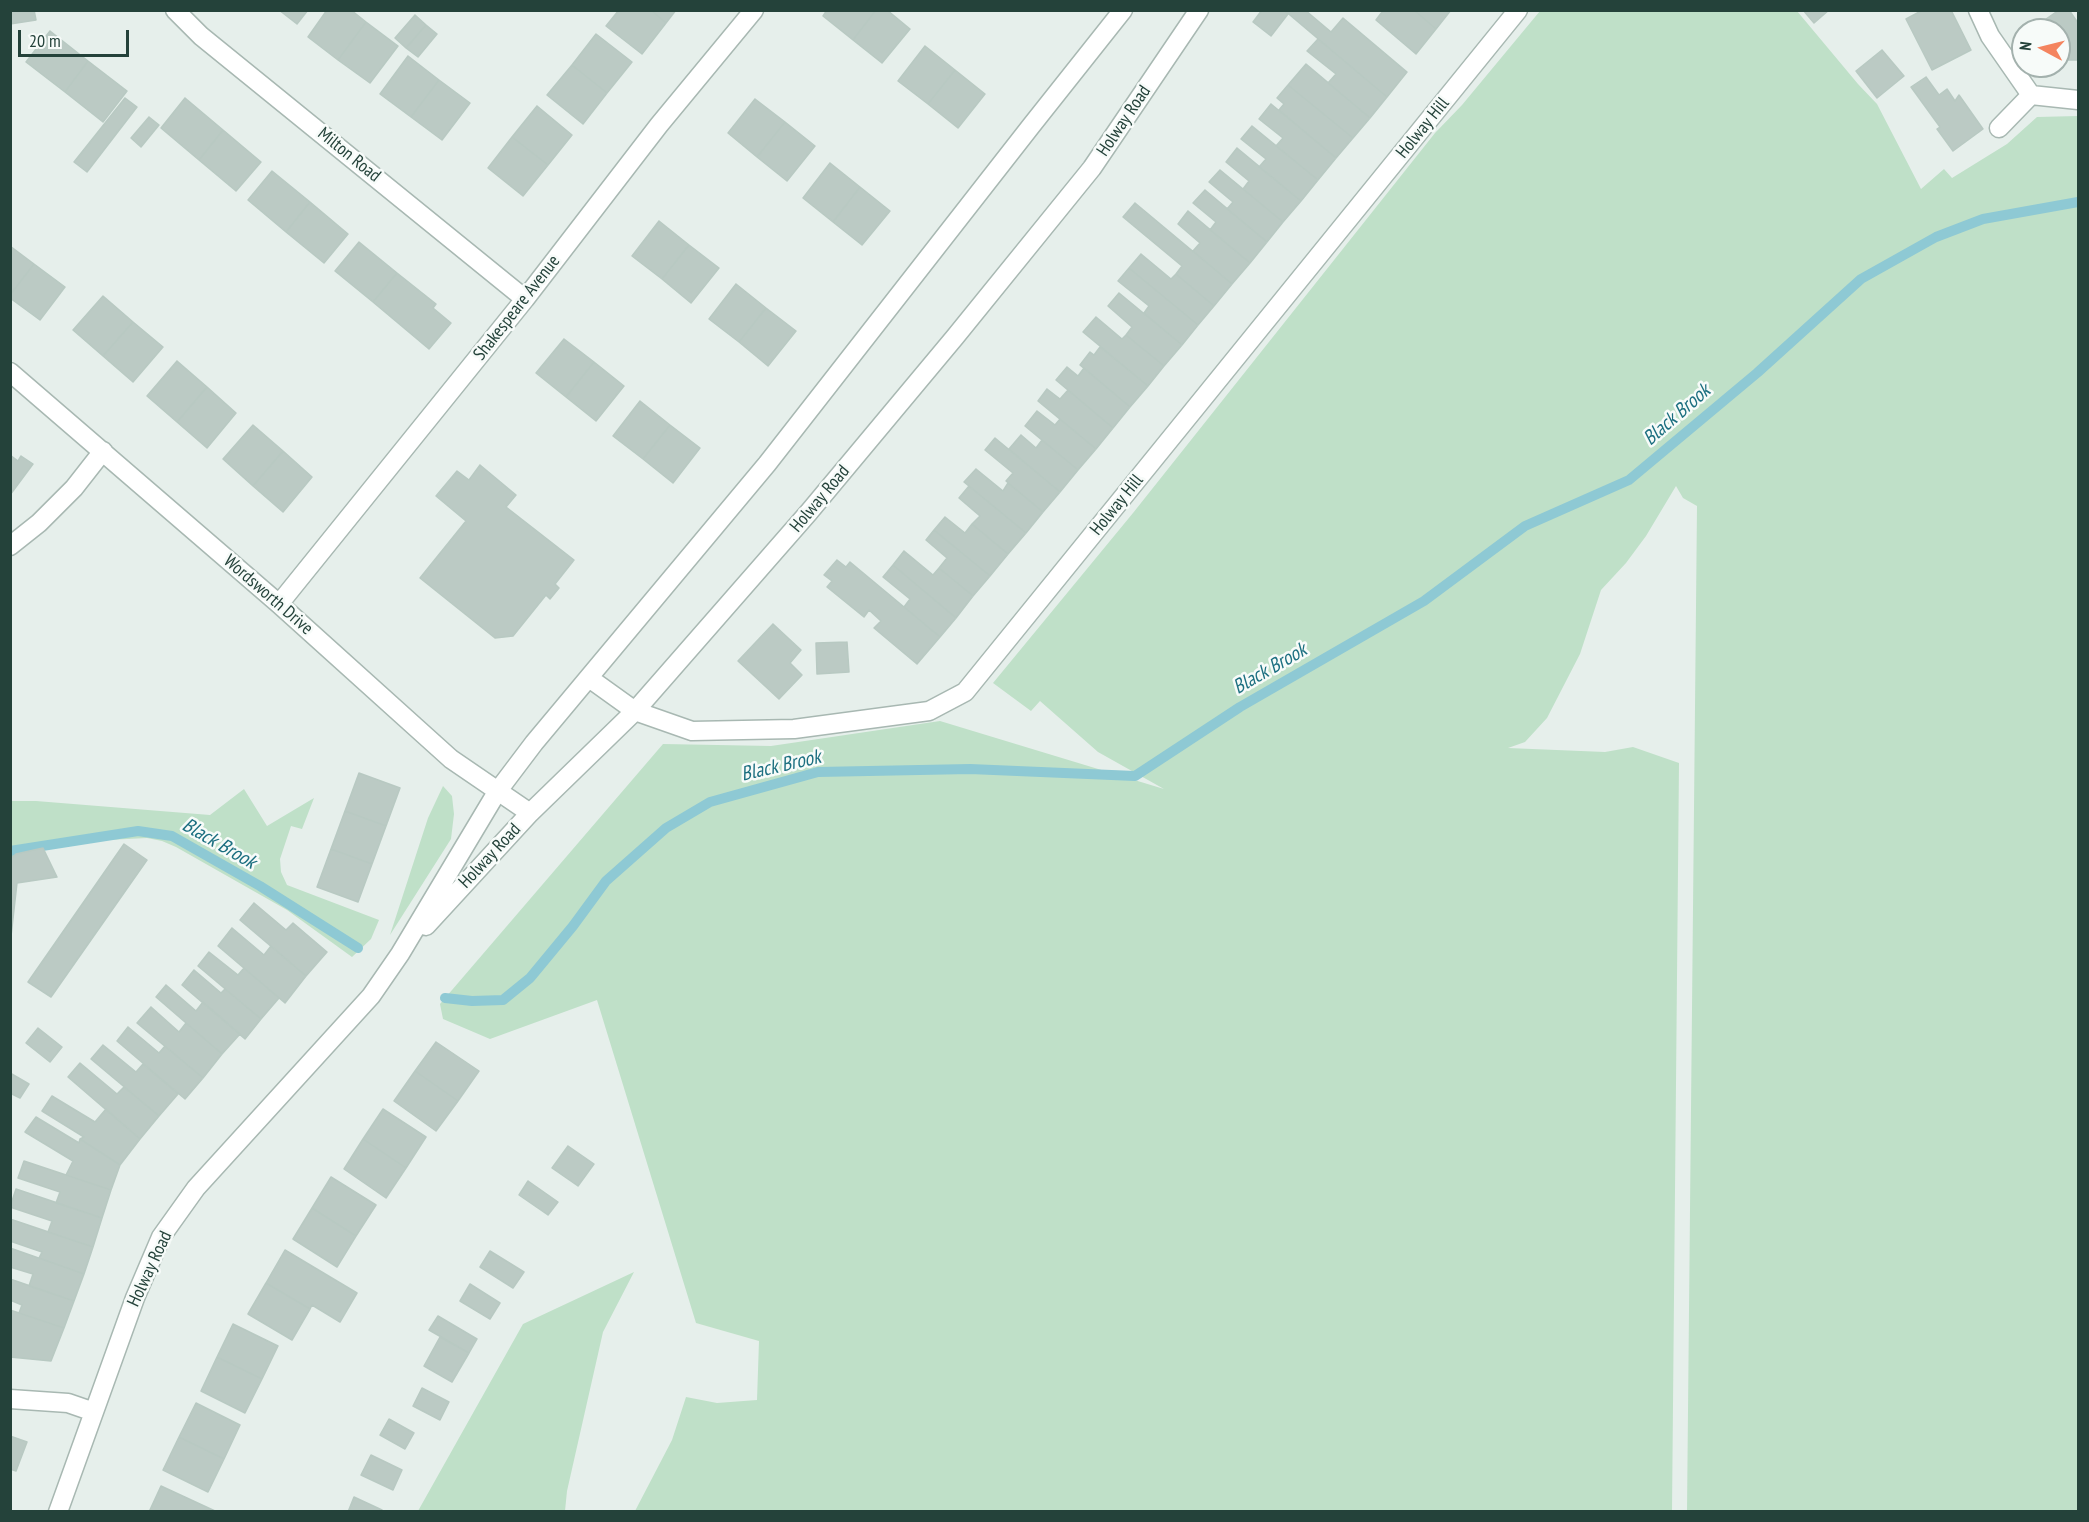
<!DOCTYPE html>
<style>
body{margin:0}
#map{position:relative;width:2089px;height:1522px;overflow:hidden;background:#e6efeb;font-family:"PT Sans Narrow",sans-serif}
canvas{display:block}
.frame{position:absolute;inset:0;border:12px solid #24423a;pointer-events:none}
.north{position:absolute;left:2011px;top:18px;width:60px;height:60px;box-sizing:border-box;background:#f7fbf9;border:2px solid #a3b1ad;border-radius:50%;rotate:277deg;font-size:16px;font-weight:700;line-height:24px;text-align:center;color:#24423a}
.north::after{content:'';display:block;margin:auto;width:21px;height:27px;background:#f4845f;clip-path:polygon(50% 0,100% 100%,50% 72%,0 100%)}
.scale{position:absolute;left:18px;top:30px;width:111px;height:27px;box-sizing:border-box;border:3px solid #24423a;border-top:0;padding-left:8px;font-size:18px;line-height:21px;white-space:nowrap;color:#24423a;-webkit-text-stroke:4px #f7fbf9;paint-order:stroke}
</style>
<div id="map">
<canvas width="2089" height="1522"></canvas>
<div class="frame"></div>
<div class="north">N</div>
<div class="scale">20 m</div>
</div>
<script>
const ctx = document.querySelector('canvas').getContext('2d');
ctx.lineJoin = 'round';
function paint(path, color) { ctx.fillStyle = color; ctx.fill(path, 'evenodd'); }
const poly = rows => new Path2D(rows.map(r => 'M' + r).join(''));
function strokePath(path, color, width, dash) { ctx.strokeStyle = color; ctx.lineWidth = width; ctx.lineCap = dash ? 'butt' : 'round'; ctx.setLineDash(dash || []); ctx.stroke(path); }
function drawText(font, color, halo, rows, align = 'center') {
  ctx.font = font + ' "PT Sans Narrow",sans-serif'; ctx.lineWidth = 5; ctx.setLineDash([]); ctx.textBaseline = 'middle'; ctx.strokeStyle = halo; ctx.fillStyle = color; for (const [text, x, y, turn = 0] of rows) {
    ctx.save(); ctx.translate(x, y); ctx.rotate((+turn || 0) * Math.PI / 180); ctx.textAlign = isNaN(turn) ? turn : align; if (halo) ctx.strokeText(text, 0, 0); ctx.fillText(text, 0, 0); ctx.restore();
  }
}
paint(poly([
 [1540,11,1797,11,1858,84,1877,104,1921,189,1944,169,1952,178,2007,144,2037,117,2078,116,2078,1511,1687,1511,1697,506,1683,498,1676,486,1646,536,1626,563,1601,590,1580,654,1547,718,1525,742,1508,748,1605,752,1633,747,1679,763,1672,1511,635,1511,672,1440,686,1397,717,1403,757,1400,759,1341,696,1323,597,1000,490,1039,443,1019,440,1004,663,744,771,746,940,721,1164,789,1098,752,1040,701,1031,711,993,683,1133,513,1435,133,1462,105],
 [443,786,452,796,454,814,451,839,390,935,428,818],
 [244,789,267,826,314,798,302,829,291,826,280,859,281,872,287,885,379,920,371,939,352,957,287,910,176,847,162,841,147,838,107,840,43,848,16,854,11,859,11,801,36,801,210,815],
 [634,1272,603,1332,567,1491,565,1511,418,1511,523,1324]
]), '#bfe0c8');
strokePath(poly([
 [10,851,138,831,172,836,260,886,358,948],
 [445,998,472,1001,503,1000,530,978,573,926,606,881,666,828,710,802,818,772,970,769,1135,776,1240,707,1424,601,1525,526,1629,480,1757,373,1861,279,1936,237,1983,219,2078,202]
]), '#8ec9d4', 10);
const building = poly([
 [10,10,34,10,36,20,10,24,10,10],
 [279,10,308,10,297,24,279,10],
 [327,10,351,10,366,22,338,60,308,37,327,10],
 [619,10,651,10,666,23,642,54,606,26,619,10],
 [651,10,676,10,666,23,651,10],
 [827,10,876,10,853,40,823,16,827,10],
 [876,10,887,10,910,29,882,63,853,40,876,10],
 [1262,10,1284,10,1288,14,1271,36,1253,22,1262,10],
 [1284,10,1305,10,1331,32,1343,18,1407,72,1387,97,1284,10],
 [1380,10,1414,10,1436,29,1416,54,1376,20,1382,12,1380,10],
 [1414,10,1451,10,1436,29,1414,10],
 [1803,10,1829,10,1814,23,1803,10],
 [1923,10,1951,10,1971,50,1932,70,1906,19,1923,10],
 [2059,10,2069,10,2078,23,2078,60,2064,60,2059,54,2059,30,2040,30,2036,26,2059,10],
 [415,15,426,25,406,48,395,38,415,15],
 [366,22,398,46,370,83,338,60,366,22],
 [426,25,437,34,418,57,406,48,426,25],
 [50,31,88,61,65,92,26,62,50,31],
 [596,34,632,62,607,93,572,65,596,34],
 [1318,39,1387,97,1370,118,1328,83,1336,74,1307,51,1318,39],
 [925,46,955,70,928,104,898,81,925,46],
 [1882,50,1904,76,1877,98,1856,71,1882,50],
 [408,56,439,80,411,117,380,94,408,56],
 [88,61,127,91,103,122,65,92,88,61],
 [1306,64,1370,118,1353,138,1288,85,1306,64],
 [572,65,607,93,583,124,547,95,572,65],
 [955,70,985,94,958,128,928,104,955,70],
 [1926,77,1939,95,1947,89,1955,101,1959,95,1983,129,1953,151,1937,129,1940,127,1911,87,1926,77],
 [439,80,470,103,442,140,411,117,439,80],
 [1288,85,1353,138,1336,158,1279,110,1284,104,1277,98,1288,85],
 [125,98,137,107,87,172,74,162,125,98],
 [185,98,223,130,199,160,161,128,185,98],
 [755,99,785,122,757,157,728,133,755,99],
 [1271,104,1336,158,1318,180,1276,146,1283,138,1259,119,1271,104],
 [537,106,572,135,548,165,512,137,537,106],
 [149,117,159,125,141,147,131,138,149,117],
 [785,122,815,146,787,181,757,157,785,122],
 [1252,126,1318,180,1301,201,1259,167,1266,159,1241,139,1252,126],
 [223,130,261,162,236,191,199,160,223,130],
 [512,137,548,165,523,196,488,168,512,137],
 [1237,148,1301,201,1283,222,1243,189,1249,181,1226,162,1237,148],
 [830,163,860,187,833,222,803,198,830,163],
 [1220,170,1283,222,1267,242,1227,209,1233,202,1209,182,1220,170],
 [272,171,310,202,286,232,248,200,272,171],
 [860,187,890,211,862,245,833,222,860,187],
 [1205,190,1267,242,1250,263,1210,230,1216,222,1193,203,1205,190],
 [310,202,348,234,324,263,286,232,310,202],
 [1135,203,1232,284,1214,306,1176,274,1182,266,1123,217,1135,203],
 [1188,211,1250,263,1232,284,1193,251,1200,243,1178,224,1188,211],
 [659,221,689,245,662,279,632,256,659,221],
 [359,242,397,273,373,302,335,271,359,242],
 [689,245,719,268,691,303,662,279,689,245],
 [10,246,34,264,10,295,10,246],
 [1141,254,1171,279,1176,274,1214,306,1198,325,1129,268,1141,254],
 [34,264,65,287,40,320,10,298,10,295,34,264],
 [1129,268,1198,325,1182,345,1144,313,1149,306,1118,281,1129,268],
 [397,273,436,304,433,308,451,323,429,349,373,302,397,273],
 [736,284,766,308,739,342,709,319,736,284],
 [1119,293,1182,345,1164,366,1126,335,1132,327,1108,306,1119,293],
 [103,296,133,322,103,356,73,330,103,296],
 [766,308,796,331,768,366,739,342,766,308],
 [1096,317,1122,339,1126,335,1164,366,1148,386,1083,332,1096,317],
 [133,322,163,347,133,382,103,356,133,322],
 [564,339,594,362,566,397,536,373,564,339],
 [1100,347,1148,386,1130,407,1080,365,1090,352,1094,355,1100,347],
 [177,361,207,387,177,422,147,396,177,361],
 [594,362,624,386,596,421,566,397,594,362],
 [1067,367,1078,376,1084,368,1130,407,1113,428,1056,380,1067,367],
 [207,387,236,413,207,448,177,422,207,387],
 [1047,389,1060,399,1068,390,1113,428,1096,449,1038,401,1047,389],
 [640,401,670,425,643,459,613,436,640,401],
 [1037,411,1055,425,1060,419,1096,449,1078,470,1025,426,1037,411],
 [253,425,283,451,253,486,223,459,253,425],
 [670,425,700,448,673,483,643,459,670,425],
 [1021,435,1036,448,1042,440,1078,470,1060,492,1009,449,1021,435],
 [995,438,1060,492,1043,512,1006,481,1013,473,985,450,995,438],
 [283,451,312,477,283,512,253,486,283,451],
 [10,455,18,461,21,456,33,464,10,495,10,455],
 [480,465,516,495,506,507,574,560,555,584,559,588,550,599,546,595,513,636,495,638,420,578,466,521,436,496,457,471,469,480,480,465],
 [976,469,1003,491,1008,483,1043,512,1026,533,964,482,976,469],
 [969,486,1026,533,1008,554,972,524,980,516,959,498,969,486],
 [945,517,965,533,972,524,1008,554,990,576,934,530,945,517],
 [934,530,990,576,973,596,939,568,947,558,926,540,934,530],
 [904,551,933,575,939,568,973,596,956,618,893,565,904,551],
 [837,560,846,567,850,562,940,637,917,664,874,628,881,621,869,610,864,617,827,587,832,581,824,575,837,560],
 [893,565,956,618,940,637,904,607,910,599,883,577,893,565],
 [773,624,801,650,790,663,802,675,779,699,738,661,773,624],
 [847,642,849,672,817,674,816,643,847,642],
 [359,773,400,788,386,826,345,811,359,773],
 [345,811,386,826,372,864,331,849,345,811],
 [124,844,147,860,51,997,28,982,124,844],
 [43,848,57,877,17,883,10,945,10,859,16,854,43,848],
 [331,849,372,864,358,902,317,887,331,849],
 [254,903,286,930,293,923,327,952,306,976,240,920,254,903],
 [232,928,264,955,271,946,306,976,285,1003,218,946,232,928],
 [209,952,238,975,244,968,279,998,261,1019,198,966,209,952],
 [194,970,221,993,225,989,261,1019,245,1039,182,985,194,970],
 [166,985,196,1011,203,1002,240,1034,222,1054,156,997,166,985],
 [151,1007,179,1032,186,1023,222,1054,203,1078,137,1023,151,1007],
 [128,1027,159,1053,165,1046,203,1078,185,1099,117,1041,128,1027],
 [38,1028,62,1047,50,1062,26,1043,38,1028],
 [436,1042,479,1071,458,1101,415,1071,436,1042],
 [103,1045,136,1072,143,1064,178,1094,159,1116,91,1059,103,1045],
 [80,1063,117,1094,124,1087,159,1116,140,1139,68,1077,80,1063],
 [415,1071,458,1101,436,1131,394,1101,415,1071],
 [10,1073,29,1084,20,1098,10,1093,10,1073],
 [52,1096,95,1122,106,1109,140,1139,120,1165,80,1139,84,1137,42,1111,52,1096],
 [383,1109,426,1137,406,1168,363,1139,383,1109],
 [36,1117,79,1143,80,1139,120,1165,111,1190,66,1175,73,1161,25,1132,36,1117],
 [363,1139,406,1168,386,1198,344,1169,363,1139],
 [568,1146,594,1164,578,1186,552,1168,568,1146],
 [24,1161,111,1190,102,1218,56,1203,60,1192,18,1178,24,1161],
 [331,1177,376,1205,356,1236,312,1208,331,1177],
 [528,1181,558,1202,548,1215,519,1195,528,1181],
 [16,1189,102,1218,93,1247,48,1232,52,1221,10,1207,16,1189],
 [312,1208,356,1236,337,1267,293,1239,312,1208],
 [10,1219,93,1247,84,1274,39,1258,42,1252,10,1241,10,1219],
 [10,1248,84,1274,74,1301,29,1286,33,1274,10,1267,10,1248],
 [285,1250,357,1293,340,1322,312,1305,310,1309,266,1283,285,1250],
 [490,1251,524,1272,513,1288,480,1267,490,1251],
 [10,1279,74,1301,64,1328,19,1313,22,1305,10,1300,10,1279],
 [266,1283,310,1309,292,1340,248,1314,266,1283],
 [470,1284,500,1303,490,1319,460,1301,470,1284],
 [10,1310,64,1328,51,1361,10,1357,10,1310],
 [438,1316,477,1339,469,1353,429,1330,438,1316],
 [233,1324,278,1346,262,1379,217,1357,233,1324],
 [440,1337,469,1353,452,1382,424,1366,440,1337],
 [217,1357,262,1379,245,1413,201,1391,217,1357],
 [422,1388,449,1402,440,1420,413,1406,422,1388],
 [196,1403,240,1425,224,1459,179,1437,196,1403],
 [389,1419,414,1433,405,1449,380,1435,389,1419],
 [10,1436,27,1442,16,1471,10,1469,10,1436],
 [179,1437,224,1459,208,1492,163,1470,179,1437],
 [371,1455,402,1470,393,1490,361,1475,371,1455],
 [161,1486,215,1511,214,1512,149,1512,161,1486],
 [354,1497,382,1510,381,1512,348,1512,354,1497]
]);
paint(building, '#bbcac4');
strokePath(building, '#b8c9c2', 1.5);
const minor = poly([
 [175,10,201,36,525,299],
 [1978,10,1990,36,2031,95,2078,100],
 [1999,128,2031,95],
 [10,372,279,604,451,759,530,813],
 [10,546,39,523,74,488,103,451],
 [279,604,525,299,659,125,754,10],
 [589,678,635,711,692,731,794,729,929,711,965,692,1518,10],
 [426,926,530,813,635,711,809,512,955,337,1092,168,1199,10],
 [10,1399,68,1403,94,1412],
 [58,1512,135,1298,161,1237,196,1188,371,996,400,954,497,792,534,743,767,464,1031,126,1123,10]
]);
strokePath(minor, '#a8b8b2', 21);
strokePath(minor, '#fff', 18);
drawText('18px', '#24423a', '#f7fbf9', [
 ["Holway Road",1124,121,-56],
 ["Holway Hill",1423,128,-51],
 ["Milton Road",349,155,39],
 ["Shakespeare Avenue",517,308,-52],
 ["Holway Road",820,499,-50],
 ["Holway Hill",1117,505,-51],
 ["Wordsworth Drive",268,595,41],
 ["Holway Road",490,856,-47],
 ["Holway Road",150,1269,-65]
]);
drawText('italic 20px', '#1c6f80', '#f7fbf9', [
 ["Black Brook",1677,415,-41],
 ["Black Brook",1270,669,-30],
 ["Black Brook",781,766,-13],
 ["Black Brook",219,844,30]
]);
</script>
